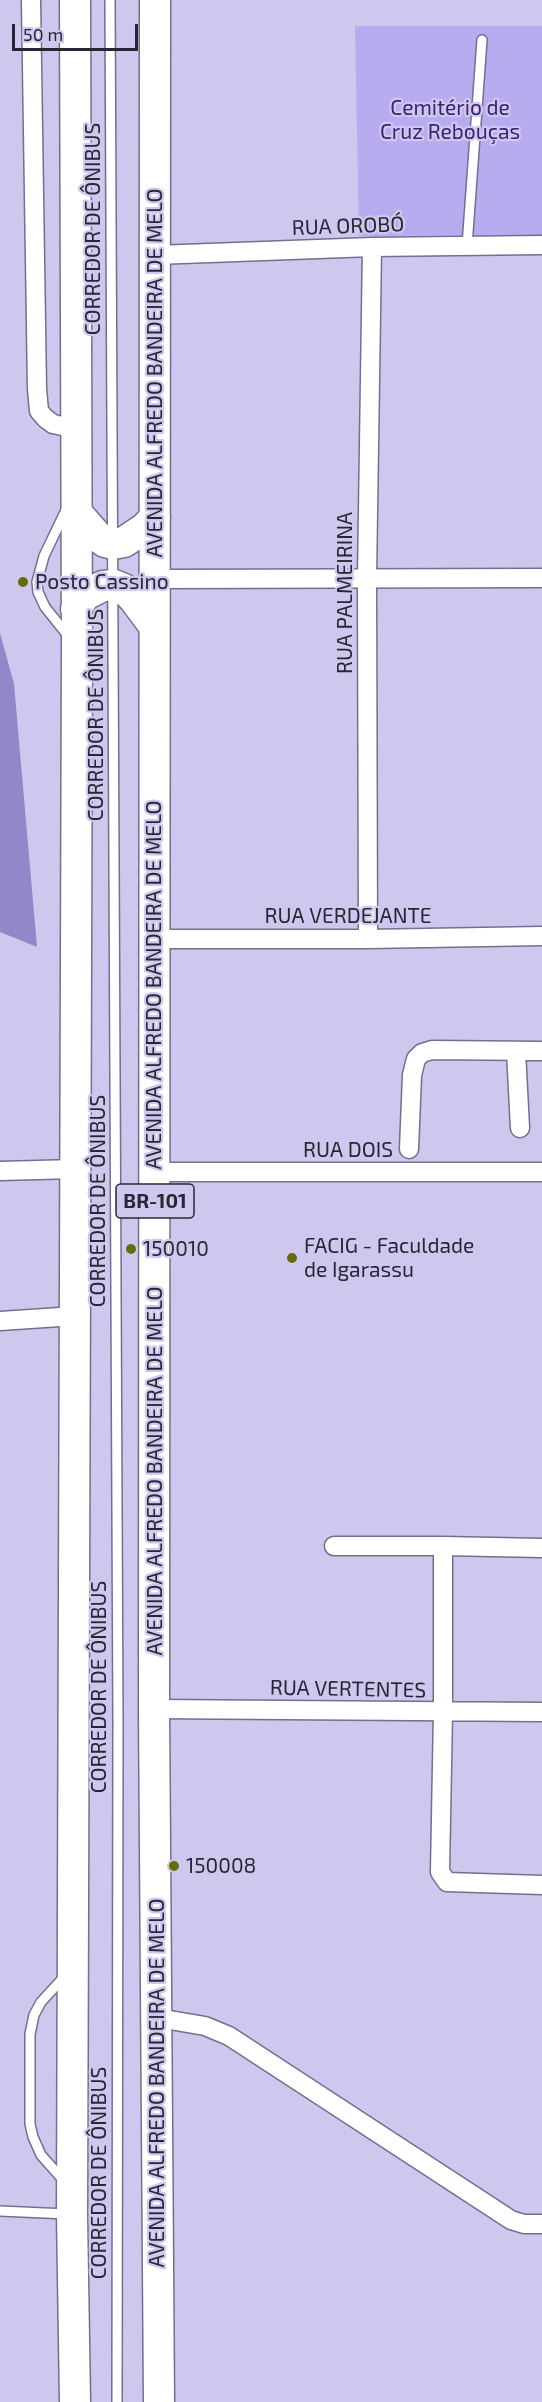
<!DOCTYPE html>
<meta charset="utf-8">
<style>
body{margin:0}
#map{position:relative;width:542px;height:2402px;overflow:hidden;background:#cec7ee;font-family:"Exo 2",sans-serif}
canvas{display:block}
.scale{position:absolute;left:12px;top:24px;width:126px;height:27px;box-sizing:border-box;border:3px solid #282634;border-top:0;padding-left:8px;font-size:18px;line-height:21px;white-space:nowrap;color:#282634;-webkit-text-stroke:4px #cec7ee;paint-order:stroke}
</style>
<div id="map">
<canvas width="542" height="2402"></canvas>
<div class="scale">50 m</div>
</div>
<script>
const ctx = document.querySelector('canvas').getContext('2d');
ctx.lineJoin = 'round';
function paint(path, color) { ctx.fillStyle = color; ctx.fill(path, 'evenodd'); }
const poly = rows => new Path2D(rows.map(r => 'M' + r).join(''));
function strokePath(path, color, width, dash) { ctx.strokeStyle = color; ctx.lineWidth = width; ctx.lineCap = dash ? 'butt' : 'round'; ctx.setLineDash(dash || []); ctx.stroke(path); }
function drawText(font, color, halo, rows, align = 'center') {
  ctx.font = font + ' "Exo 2",sans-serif'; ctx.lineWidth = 4.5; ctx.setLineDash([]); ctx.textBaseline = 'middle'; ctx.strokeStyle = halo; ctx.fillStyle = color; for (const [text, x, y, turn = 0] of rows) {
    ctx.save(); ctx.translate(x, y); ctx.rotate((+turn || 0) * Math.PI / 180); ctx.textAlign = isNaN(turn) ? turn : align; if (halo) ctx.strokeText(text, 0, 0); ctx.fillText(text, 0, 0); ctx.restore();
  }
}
paint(poly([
 [355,26,542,26,542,235,359,236]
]), '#b8abf0');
paint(poly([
 [0,633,14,684,37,947,0,932]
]), '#9386c9');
const service = poly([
 [110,0,118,1721,117,2402],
 [467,246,482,40],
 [67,508,44,556,37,582,38,592,45,607,69,637],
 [65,2182,41,2155,33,2137,30,2124,30,2034,34,2015,41,2002,65,1976],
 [0,2211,67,2214]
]);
const minor = poly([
 [31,0,37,389,39,411,45,418,53,424,76,429],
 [155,255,372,247,542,245],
 [155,579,542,578],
 [153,939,368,939,542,936],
 [368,939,367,578,372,247],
 [516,1051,520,1128],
 [409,1149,412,1075,416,1059,422,1053,432,1050,542,1051],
 [0,1171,75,1169],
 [154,1172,542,1172],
 [0,1321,75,1316],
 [334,1546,443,1546,443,1712,440,1872,447,1882,542,1885],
 [443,1546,542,1548],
 [154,1709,542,1712],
 [158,2018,205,2026,229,2036,511,2220,524,2224,542,2224]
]);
const trunk = poly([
 [155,0,154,1709,159,2402],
 [76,512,98,537,105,542,113,544,124,542,145,528,155,517],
 [76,609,85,595,103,586,114,585,124,589,134,599,154,626],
 [75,2402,72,2214,77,645,75,0]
]);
strokePath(service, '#746e90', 12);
strokePath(minor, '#746e90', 21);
strokePath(trunk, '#746e90', 33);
strokePath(service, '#fff', 9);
strokePath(minor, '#fff', 18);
strokePath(trunk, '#fff', 30);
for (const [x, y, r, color] of [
 [23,582,6,"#666b0c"],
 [131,1249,6,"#666b0c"],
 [292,1258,6,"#666b0c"],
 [174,1866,6,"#666b0c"]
]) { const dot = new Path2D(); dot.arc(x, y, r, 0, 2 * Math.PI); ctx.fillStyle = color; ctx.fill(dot); strokePath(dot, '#cec7ee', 2); }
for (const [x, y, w] of [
 [155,1201,78]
]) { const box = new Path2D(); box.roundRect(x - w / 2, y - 17, w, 34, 4.5); ctx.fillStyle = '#cec7ee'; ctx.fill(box); strokePath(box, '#282634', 1.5); }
drawText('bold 20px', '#282634', null, [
 ["BR-101",155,1201]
]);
drawText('21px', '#3a2171', '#cec7ee', [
 ["Cemitério de",450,108],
 ["Cruz Rebouças",450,132]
]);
drawText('21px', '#282634', '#cec7ee', [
 ["RUA OROBÓ",348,226,-2],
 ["CORREDOR DE ÔNIBUS",93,229,-90],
 ["AVENIDA ALFREDO BANDEIRA DE MELO",155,373,-90],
 ["RUA PALMEIRINA",345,593,-90],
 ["CORREDOR DE ÔNIBUS",96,715,-90],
 ["RUA VERDEJANTE",348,916],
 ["AVENIDA ALFREDO BANDEIRA DE MELO",154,985,-90],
 ["RUA DOIS",348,1150],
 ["CORREDOR DE ÔNIBUS",98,1201,-90],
 ["AVENIDA ALFREDO BANDEIRA DE MELO",155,1471,-90],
 ["CORREDOR DE ÔNIBUS",99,1687,-90],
 ["RUA VERTENTES",348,1689,1],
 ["AVENIDA ALFREDO BANDEIRA DE MELO",157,2083,-90],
 ["CORREDOR DE ÔNIBUS",99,2173,-90]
]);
drawText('21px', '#282634', '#cec7ee', [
 ["Posto Cassino",35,582],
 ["FACIG - Faculdade",304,1246],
 ["de Igarassu",304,1270],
 ["150010",143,1249],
 ["150008",186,1866]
], 'left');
</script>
